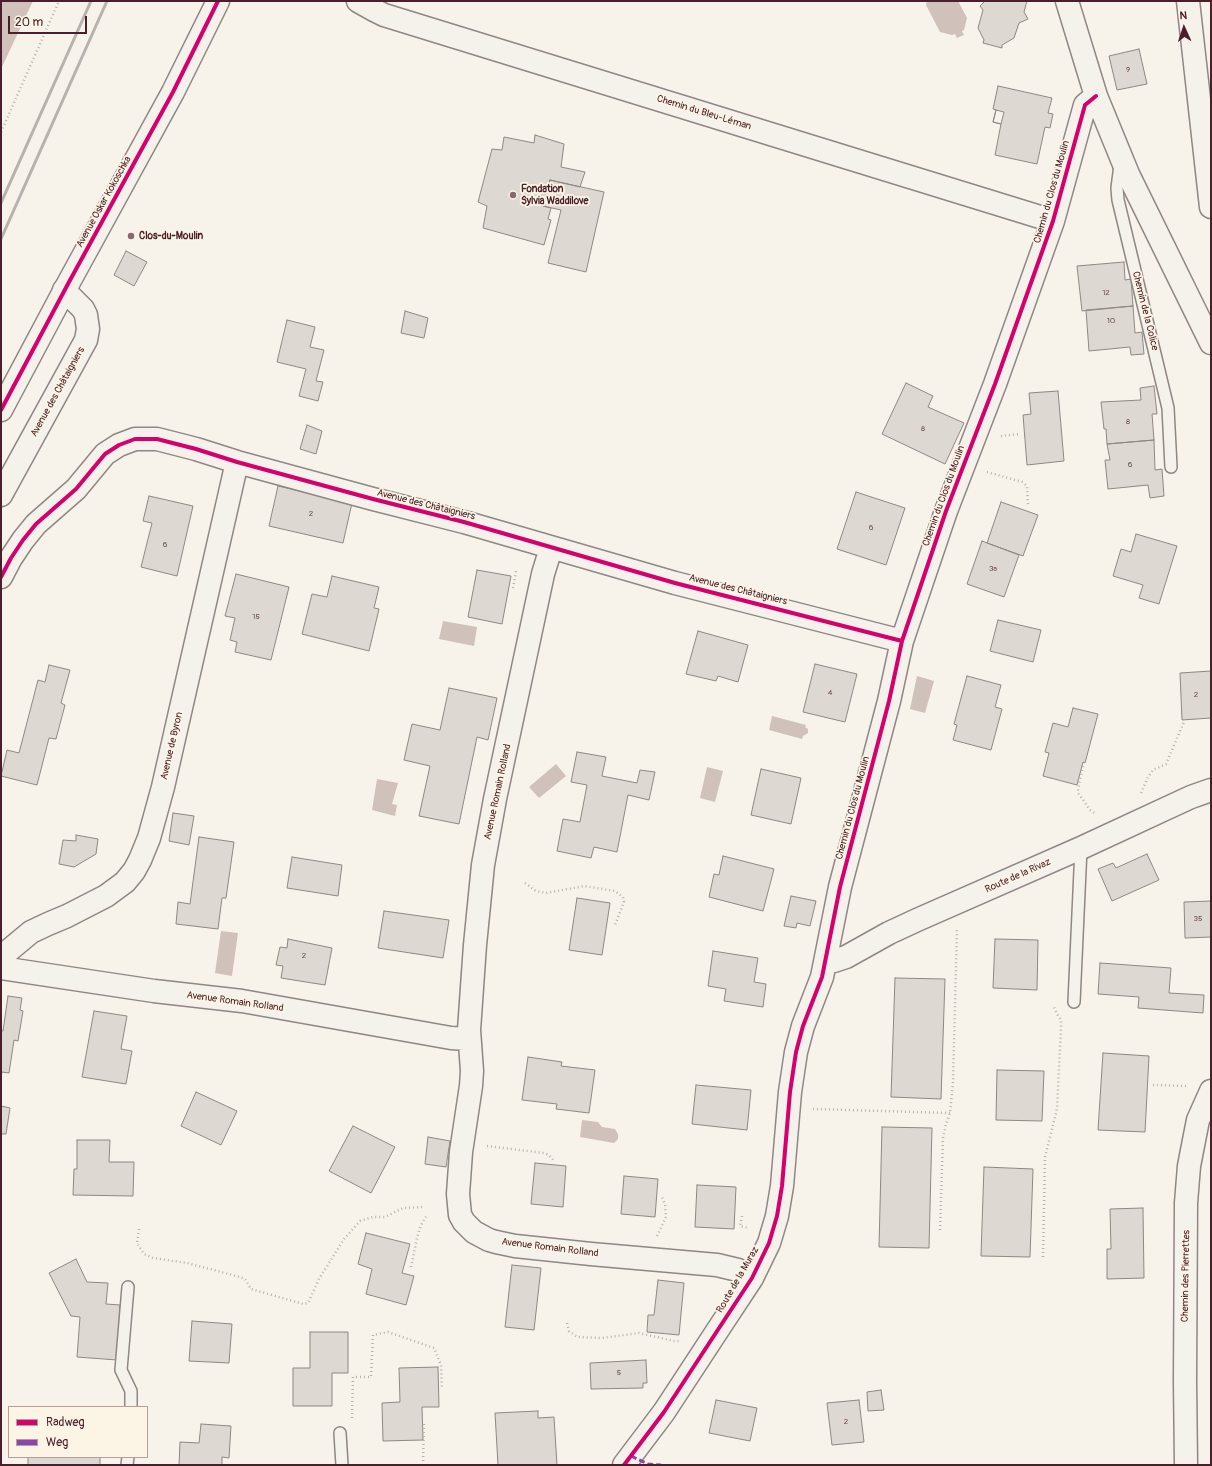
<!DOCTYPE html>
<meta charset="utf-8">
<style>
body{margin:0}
#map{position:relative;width:1212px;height:1466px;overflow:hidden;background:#f7f3ea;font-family:Pangolin,sans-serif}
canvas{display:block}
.frame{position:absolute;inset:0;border:2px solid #4a1f2b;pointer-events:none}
.legend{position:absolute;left:8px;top:1406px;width:140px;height:52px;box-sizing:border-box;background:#fcf5e5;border:1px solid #b59f9b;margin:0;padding:5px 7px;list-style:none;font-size:12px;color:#4a1f2b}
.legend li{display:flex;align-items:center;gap:8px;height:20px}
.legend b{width:20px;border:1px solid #b59f9b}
.north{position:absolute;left:1164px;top:8px;width:40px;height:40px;-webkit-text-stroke:3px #fcf5e5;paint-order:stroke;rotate:357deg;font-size:11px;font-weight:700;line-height:16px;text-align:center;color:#4a1f2b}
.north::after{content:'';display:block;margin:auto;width:14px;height:18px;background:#4a1f2b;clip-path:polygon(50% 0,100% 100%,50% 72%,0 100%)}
.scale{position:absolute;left:8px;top:16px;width:79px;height:18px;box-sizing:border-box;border:2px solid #4a1f2b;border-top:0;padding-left:5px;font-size:12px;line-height:14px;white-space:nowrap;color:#4a1f2b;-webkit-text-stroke:3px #fcf5e5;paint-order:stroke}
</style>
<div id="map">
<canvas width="1212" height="1466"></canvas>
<div class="frame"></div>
<ul class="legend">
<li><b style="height:5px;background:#d6006c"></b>Radweg</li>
<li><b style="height:5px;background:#8e44ad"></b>Weg</li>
</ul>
<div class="north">N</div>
<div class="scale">20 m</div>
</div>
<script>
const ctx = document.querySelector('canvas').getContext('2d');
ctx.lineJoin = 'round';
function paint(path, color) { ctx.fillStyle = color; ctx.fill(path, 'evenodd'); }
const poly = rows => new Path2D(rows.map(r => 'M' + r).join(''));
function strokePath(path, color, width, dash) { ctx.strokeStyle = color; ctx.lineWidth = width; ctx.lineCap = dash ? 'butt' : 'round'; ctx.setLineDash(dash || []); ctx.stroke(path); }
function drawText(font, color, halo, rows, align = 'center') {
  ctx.font = font + ' Pangolin,sans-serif'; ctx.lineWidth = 3.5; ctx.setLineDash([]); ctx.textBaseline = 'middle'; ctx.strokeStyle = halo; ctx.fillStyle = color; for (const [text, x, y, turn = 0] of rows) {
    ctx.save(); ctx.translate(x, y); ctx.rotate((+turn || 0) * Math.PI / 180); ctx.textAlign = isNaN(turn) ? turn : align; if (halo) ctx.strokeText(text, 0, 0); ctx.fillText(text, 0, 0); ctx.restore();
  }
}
paint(poly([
 [1,1,33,1,1,69],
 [927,1,958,1,967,18,964,30,962,31,964,35,957,38,955,34,952,35,940,32,926,5],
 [443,621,477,627,474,646,439,639],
 [917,676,934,681,925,713,910,709],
 [772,716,806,725,805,727,808,729,808,733,803,736,802,739,769,730],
 [556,764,566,776,539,798,529,787],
 [707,767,723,771,715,802,700,798],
 [377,779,398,783,392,804,397,805,395,816,372,810],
 [221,931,238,933,232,976,215,973],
 [582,1120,598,1122,602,1127,615,1129,618,1134,618,1139,614,1143,580,1137]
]), '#d0c1ba');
const building = poly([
 [985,1,1027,1,1024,12,1028,19,1019,23,1014,38,1002,45,1002,48,983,43,984,40,978,28,983,10,980,6,985,1],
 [1139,49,1147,84,1117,90,1109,56,1139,49],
 [998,86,1052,98,1048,113,1053,114,1050,128,1045,127,1037,164,995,155,1001,124,993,122,996,110,993,109,998,86],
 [996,110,1004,112,1001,124,993,122,996,110],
 [535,135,564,144,561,167,585,172,580,187,550,180,543,206,551,208,548,219,551,220,544,245,483,228,487,206,478,202,492,149,502,150,504,137,534,143,535,135],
 [550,180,604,192,586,272,548,263,561,210,543,206,550,180],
 [126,251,147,262,134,286,114,275,126,251],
 [1124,262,1125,280,1131,279,1133,306,1082,311,1077,266,1124,262],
 [1133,306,1135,333,1142,332,1144,354,1131,355,1130,347,1089,351,1086,310,1133,306],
 [405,311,428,318,424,338,401,333,405,311],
 [287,320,315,327,310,347,324,350,316,381,323,382,318,401,299,396,306,369,277,362,287,320],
 [906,383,933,396,928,407,964,423,945,464,882,434,906,383],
 [1154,386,1157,414,1152,414,1154,440,1107,444,1106,429,1104,429,1101,402,1141,400,1140,388,1154,386],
 [1058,391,1064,461,1027,465,1023,415,1031,414,1029,393,1058,391],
 [307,425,322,431,316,454,300,449,307,425],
 [1154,440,1155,470,1162,469,1164,496,1150,498,1148,485,1108,489,1105,460,1110,460,1107,444,1154,440],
 [278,486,352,503,343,543,269,526,278,486],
 [856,492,905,508,886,565,837,549,856,492],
 [149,496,193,506,177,576,141,567,152,523,143,521,149,496],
 [1001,502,1038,515,1023,556,987,543,1001,502],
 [1136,534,1177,546,1159,604,1139,598,1143,585,1113,576,1121,549,1131,552,1136,534],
 [982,541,1019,555,1004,597,967,584,982,541],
 [477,570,511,576,502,624,468,617,477,570],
 [236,574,289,587,271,660,235,652,237,642,230,640,235,618,225,616,236,574],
 [332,576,379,587,374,608,379,609,369,651,302,634,312,594,327,597,332,576],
 [998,620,1041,630,1033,662,990,651,998,620],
 [698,631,748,645,738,682,718,676,716,681,686,674,698,631],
 [815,664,857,674,845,722,803,712,815,664],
 [49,665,70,670,61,703,65,705,56,739,49,738,37,785,1,776,7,750,19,753,38,680,45,682,49,665],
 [1211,671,1211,718,1182,720,1180,673,1211,671],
 [967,676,1001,685,995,707,1002,709,991,750,953,740,957,725,954,724,967,676],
 [449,688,497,698,488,740,477,737,459,824,419,816,430,766,404,760,412,724,440,730,449,688],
 [1073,708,1098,714,1085,763,1083,762,1077,785,1043,776,1049,753,1045,752,1053,723,1068,727,1073,708],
 [577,752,606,757,602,776,637,783,640,770,655,772,649,800,628,795,617,852,594,847,591,858,557,851,563,819,580,822,587,785,571,782,577,752],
 [761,769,801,778,791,824,751,815,761,769],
 [173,813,194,816,189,845,169,841,173,813],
 [76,835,98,839,96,854,74,867,59,864,63,840,76,841,76,835],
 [199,837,234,842,226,898,222,898,218,929,176,924,178,902,190,904,199,837],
 [1147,854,1159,880,1112,901,1098,869,1113,863,1116,868,1147,854],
 [723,856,774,869,763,911,709,897,714,874,719,875,723,856],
 [292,857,342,865,338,896,287,888,292,857],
 [791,896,816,901,810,926,797,923,796,928,784,926,791,896],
 [577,898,610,903,602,955,569,950,577,898],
 [1211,901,1211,937,1185,938,1184,902,1211,901],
 [384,911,449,920,443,958,378,948,384,911],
 [288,939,332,948,325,985,281,978,283,966,276,965,280,947,287,948,288,939],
 [995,939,1038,940,1037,990,993,988,995,939],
 [713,951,758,958,754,982,766,984,763,1007,724,1001,726,989,708,986,713,951],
 [1100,963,1171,968,1169,993,1204,995,1203,1013,1138,1008,1139,997,1098,994,1100,963],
 [895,978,945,979,941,1099,891,1097,895,978],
 [8,996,22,998,20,1010,23,1011,18,1041,14,1040,9,1073,2,1072,1,1076,1,1031,3,1031,8,996],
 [94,1011,127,1016,121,1049,132,1051,126,1084,82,1077,94,1011],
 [1103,1053,1149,1056,1145,1132,1098,1130,1103,1053],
 [528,1057,562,1062,561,1066,595,1070,589,1113,556,1109,557,1104,522,1100,528,1057],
 [997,1070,1044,1071,1042,1121,996,1120,997,1070],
 [696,1085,751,1090,747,1130,692,1124,696,1085],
 [196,1092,237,1111,221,1145,181,1126,196,1092],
 [1,1106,10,1108,6,1134,1,1134,1,1106],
 [353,1126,395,1147,371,1193,329,1171,353,1126],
 [882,1127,932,1128,929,1248,879,1247,882,1127],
 [428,1137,450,1141,446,1167,425,1164,428,1137],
 [77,1140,110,1140,109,1162,134,1162,133,1196,73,1195,74,1169,77,1169,77,1140],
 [535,1163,566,1166,563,1207,531,1204,535,1163],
 [984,1167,1033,1169,1030,1257,981,1256,984,1167],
 [624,1176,658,1179,655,1217,621,1214,624,1176],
 [697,1185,736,1187,734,1229,695,1227,697,1185],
 [1143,1208,1144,1278,1107,1279,1107,1249,1111,1249,1110,1209,1143,1208],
 [366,1233,410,1244,402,1273,414,1276,406,1305,366,1294,372,1269,358,1264,366,1233],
 [76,1259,87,1282,108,1283,106,1304,120,1305,117,1360,77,1357,80,1317,71,1316,49,1273,76,1259],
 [512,1265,541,1268,534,1330,505,1327,512,1265],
 [658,1280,684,1283,679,1335,647,1332,648,1315,654,1315,658,1280],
 [192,1321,232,1324,229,1363,189,1361,192,1321],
 [310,1332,348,1332,348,1373,332,1373,332,1406,293,1406,293,1368,310,1368,310,1332],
 [646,1360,647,1383,643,1383,643,1388,591,1389,590,1363,646,1360],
 [438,1367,439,1407,422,1407,423,1440,383,1441,382,1403,400,1402,399,1368,438,1367],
 [881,1390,884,1410,868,1411,867,1392,881,1390],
 [716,1400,757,1408,750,1441,709,1433,716,1400],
 [859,1400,864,1442,832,1445,827,1403,859,1400],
 [538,1411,538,1418,554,1417,557,1465,498,1465,495,1413,538,1411],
 [201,1424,231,1426,229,1458,222,1457,222,1465,179,1465,180,1442,199,1443,201,1424],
 [28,1457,100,1457,100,1465,28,1465,28,1457]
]);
paint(building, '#ddd8d2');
strokePath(building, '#908684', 1);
const service = poly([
 [1120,165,1117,188,1118,200,1168,408,1171,467],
 [1074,1002,1081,848],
 [128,1287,121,1370,131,1391,131,1407],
 [340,1433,342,1465],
 [127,1465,128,1457]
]);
const minor = poly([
 [358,1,374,10,384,15,1053,221],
 [1067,1,1096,96,1128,174,1211,343],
 [1,495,86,340,88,329,86,315,83,309,64,290],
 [551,548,543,574,495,799,483,865,475,945,469,1030,472,1071,471,1086,461,1152,458,1194,460,1215,464,1222,474,1232,489,1240,496,1242,515,1246,591,1254,717,1265,738,1270,752,1278],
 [1,577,11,558,23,540,36,524,76,489,105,454,119,445,135,439,157,439,196,449,237,462,373,499,464,522,675,583,902,641],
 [1,957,31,932,48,924,67,916,106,896,125,882,134,871,140,860,149,838,163,787,237,462],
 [826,960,834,961,846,957,889,933,917,920,1081,848,1191,797,1211,790],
 [1,968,154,991,242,1001,451,1038,469,1039],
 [624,1465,664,1412,723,1322,752,1278,769,1243,777,1216,782,1186,790,1092,796,1052,803,1026,822,977,840,887,889,701,902,641,946,511,995,384,1053,221,1085,105,1096,96],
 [1186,1465,1185,1381,1186,1203,1189,1166,1198,1120,1211,1091]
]);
const primary = poly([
 [1,410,69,282,173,92,218,1]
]);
const motorway = poly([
 [1188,1,1211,207]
]);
strokePath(service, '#908684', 14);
strokePath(minor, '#908684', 25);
strokePath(primary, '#908684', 25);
strokePath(motorway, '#908684', 25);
strokePath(poly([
 [1,132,59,1],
 [1001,436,1020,434],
 [987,472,1022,482,1027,486,1028,506],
 [513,588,516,571],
 [1083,766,1078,789,1079,794,1090,810,1096,814],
 [1141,793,1148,777,1153,770,1166,764,1184,722],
 [525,883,536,891,546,893,584,886,615,891,623,897,624,902,615,925],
 [1153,1085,1186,1086],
 [813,1109,950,1113],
 [487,1146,544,1153,549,1155,553,1160],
 [742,1216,740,1226,748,1228],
 [139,1229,137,1243,144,1254,153,1258,187,1263,240,1277,245,1279,251,1289,303,1304,308,1303,319,1279,344,1239,360,1221,373,1217,385,1217,403,1208,422,1207],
 [940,1230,943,1138,946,1124,950,1113,953,1082,957,928],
 [657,1236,666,1217,665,1204,662,1197],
 [1043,1257,1045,1157,1057,1109,1061,1027,1061,1020,1057,1014,1054,1007],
 [411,1267,418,1234,421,1225,427,1215],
 [567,1323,569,1331,577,1337,602,1338,639,1333,674,1341,680,1341],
 [352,1418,353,1377,371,1377,373,1335,388,1332,434,1348,441,1365,442,1389],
 [423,1465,424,1423]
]), '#b8b1ae', 2.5, [1, 3]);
strokePath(service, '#f5f2ec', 11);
strokePath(minor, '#f5f2ec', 22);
strokePath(primary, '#f5f2ec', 22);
strokePath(motorway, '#f5f2ec', 22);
strokePath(poly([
 [1,203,91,1],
 [1,239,107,1]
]), '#b8b1ae', 3);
strokePath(poly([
 [631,1456,648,1464,661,1465]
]), '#8e44ad', 3, [6, 3]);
strokePath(poly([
 [1,410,69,282,173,92,218,1],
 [1,577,11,558,23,540,36,524,76,489,105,454,119,445,135,439,157,439,196,449,237,462,373,499,464,522,675,583,902,641],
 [624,1465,664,1412,723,1322,752,1278,769,1243,777,1216,782,1186,790,1092,796,1052,803,1026,822,977,840,887,889,701,902,641,946,511,995,384,1053,221,1085,105,1096,96]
]), '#d6006c', 4);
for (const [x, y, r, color] of [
 [513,195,4,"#87696e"],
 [131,236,4,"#87696e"]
]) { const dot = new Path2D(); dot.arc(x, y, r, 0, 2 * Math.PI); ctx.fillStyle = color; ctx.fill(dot); strokePath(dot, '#fcf5e5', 1.5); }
drawText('8px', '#6f4d55', null, [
 ["9",1128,70],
 ["12",1106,293],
 ["10",1111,321],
 ["8",1128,422],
 ["8",923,429],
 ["6",1130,465],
 ["2",311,514],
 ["6",871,528],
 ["6",165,545],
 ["3a",993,569],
 ["15",256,617],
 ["4",830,693],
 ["2",1196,695],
 ["35",1198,919],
 ["2",304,956],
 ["5",619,1373],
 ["2",846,1422]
]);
drawText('10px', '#4a1f2b', '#fcf5e5', [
 ["Chemin du Bleu-Léman",704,113,17],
 ["Chemin du Clos du Moulin",1052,192,-74],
 ["Avenue Oskar Kokoschka",104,202,-61],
 ["Chemin de la Colice",1145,311,76],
 ["Avenue des Châtaigniers",58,392,-61],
 ["Chemin du Clos du Moulin",944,496,-70],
 ["Avenue des Châtaigniers",426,505,14],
 ["Avenue des Châtaigniers",738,590,14],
 ["Avenue de Byron",172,746,-77],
 ["Avenue Romain Rolland",498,792,-78],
 ["Chemin du Clos du Moulin",853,808,-75],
 ["Route de la Rivaz",1018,876,-24],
 ["Avenue Romain Rolland",235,1002,8],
 ["Avenue Romain Rolland",550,1248,7],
 ["Chemin des Pierrettes",1186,1276,-89],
 ["Route de la Muraz",738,1280,-60]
]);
drawText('bold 10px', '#4a1f2b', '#fcf5e5', [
 ["Fondation",521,189],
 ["Sylvia Waddilove",521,201],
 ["Clos-du-Moulin",139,236]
], 'left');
</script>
